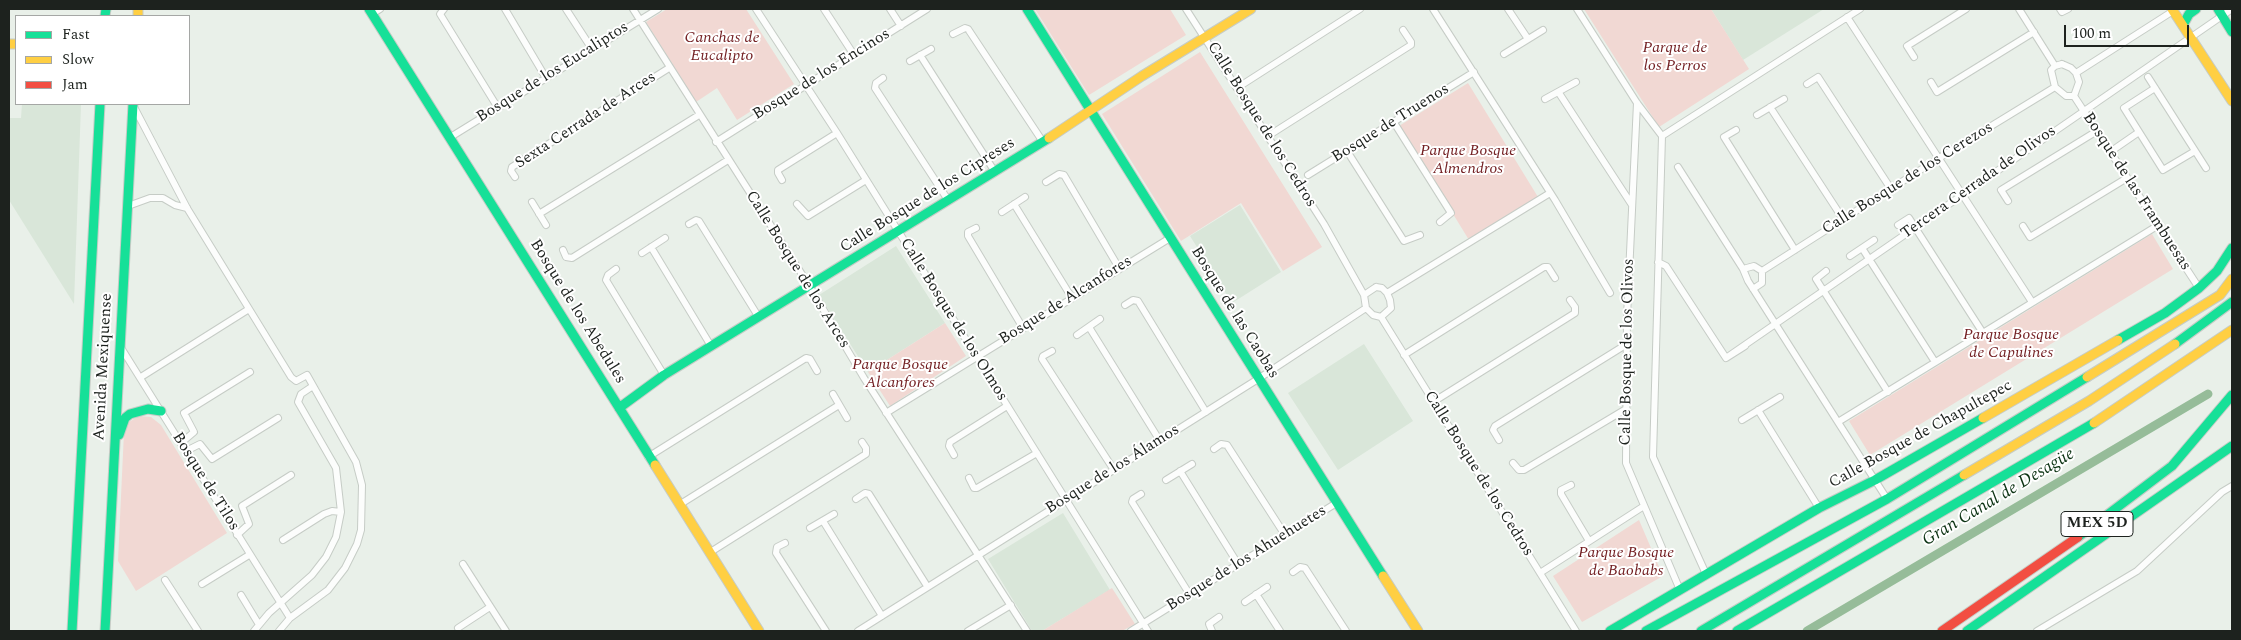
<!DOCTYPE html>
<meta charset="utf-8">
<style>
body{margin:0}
#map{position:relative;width:2241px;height:640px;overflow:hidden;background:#e9f0e9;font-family:Spectral,serif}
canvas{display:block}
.frame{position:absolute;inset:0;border:10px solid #1d221e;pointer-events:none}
.legend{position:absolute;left:15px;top:15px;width:175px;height:90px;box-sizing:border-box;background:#fff;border:1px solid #a5a7a5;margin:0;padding:6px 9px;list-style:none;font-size:15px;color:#1d221e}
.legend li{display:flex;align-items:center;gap:10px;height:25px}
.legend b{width:25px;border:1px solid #a5a7a5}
.scale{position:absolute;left:2064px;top:25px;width:125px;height:22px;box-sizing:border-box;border:2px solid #1d221e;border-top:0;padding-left:6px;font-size:15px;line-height:18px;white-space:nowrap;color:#1d221e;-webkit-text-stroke:4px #fff;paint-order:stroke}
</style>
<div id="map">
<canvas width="2241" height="640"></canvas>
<div class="frame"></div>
<ul class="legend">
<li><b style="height:6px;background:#16e098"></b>Fast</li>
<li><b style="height:6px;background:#ffcf43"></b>Slow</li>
<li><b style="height:6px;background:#f24e42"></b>Jam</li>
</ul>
<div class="scale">100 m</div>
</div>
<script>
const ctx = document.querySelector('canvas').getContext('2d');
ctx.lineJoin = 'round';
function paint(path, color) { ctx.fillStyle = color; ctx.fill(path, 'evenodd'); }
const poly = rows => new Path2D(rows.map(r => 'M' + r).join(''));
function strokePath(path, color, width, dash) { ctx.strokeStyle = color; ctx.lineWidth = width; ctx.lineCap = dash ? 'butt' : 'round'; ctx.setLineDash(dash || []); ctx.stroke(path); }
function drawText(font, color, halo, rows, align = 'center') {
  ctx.font = font + ' Spectral,serif'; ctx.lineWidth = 4; ctx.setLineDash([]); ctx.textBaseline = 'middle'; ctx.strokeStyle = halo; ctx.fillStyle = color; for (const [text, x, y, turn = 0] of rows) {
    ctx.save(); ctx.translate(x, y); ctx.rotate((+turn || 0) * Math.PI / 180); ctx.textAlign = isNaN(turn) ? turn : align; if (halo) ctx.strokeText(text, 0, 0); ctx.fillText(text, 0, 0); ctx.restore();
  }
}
paint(poly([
 [1711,9,1824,9,1743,60],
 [22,104,81,104,74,304,9,200,9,118,21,118],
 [1240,205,1281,272,1232,303,1190,236],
 [896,246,945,323,868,372,819,295],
 [1364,344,1413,421,1338,470,1288,393],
 [1063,513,1110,590,1042,631,1032,631,988,559]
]), '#d9e6d9');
paint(poly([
 [667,9,746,9,794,84,737,120,717,88,696,102,646,22],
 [1035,9,1170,9,1186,35,1089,95],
 [1584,9,1711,9,1749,69,1659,127],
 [1200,52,1322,247,1283,271,1241,203,1181,241,1102,114],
 [1468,83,1538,197,1469,240,1399,126],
 [2152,234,2173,269,1870,455,1849,421],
 [945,323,966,356,890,406,868,372],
 [139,416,151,417,161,425,227,533,136,591,118,561,124,432,129,422],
 [1639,520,1663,576,1582,622,1553,576],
 [1112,588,1135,624,1122,631,1042,631]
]), '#f1d8d3');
strokePath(poly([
 [1807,631,2208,394]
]), '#96bc99', 9);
const street = poly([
 [444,9,440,14,498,108],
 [505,9,546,78],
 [566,9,592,49],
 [633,9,810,287,864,378,1027,631],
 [756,9,837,133,1148,631],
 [824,9,854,55],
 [890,9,901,26],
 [1186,9,1324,224,1364,295],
 [1433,9,1555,200,1610,293],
 [1508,9,1528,39],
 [1577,9,1637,103,1662,136],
 [2019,9,2055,66],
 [2060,9,2062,12,2068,9],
 [372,14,380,9],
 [1847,17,2032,302],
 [953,34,965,28,968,29,1043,142],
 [1504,54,1543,30],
 [920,55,995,172],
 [1914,57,1907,46,1966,9],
 [910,61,931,49],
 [2062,64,2071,68,2076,73,2079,82,2074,96,2066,96,2055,87,2051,70,2055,66,2062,64],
 [2076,73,2173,11],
 [2148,77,2206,168],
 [883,78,876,83,875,88,948,200],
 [1931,82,1937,92,2034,32],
 [1807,84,1818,77,1891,189],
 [1237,88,1360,9],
 [2155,88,2124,108,2163,170,2195,151],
 [1559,93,1632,205],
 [2074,96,2199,288],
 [1545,99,1576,82],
 [1637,103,1627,317,1626,463,1680,590],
 [134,107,187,208,291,377,296,381,307,375,356,462,362,485,361,530,357,544,345,568,328,590,290,618,279,631],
 [1770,107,1843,219],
 [1757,115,1784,99],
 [1393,121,1451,213,1440,222],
 [1736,130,1724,137,1795,250],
 [1268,136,1411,45,1411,42,1403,30],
 [1662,136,1653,457,1706,574],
 [1662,136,1860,9],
 [449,138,658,9],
 [716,142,927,9],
 [1347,151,1404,241,1420,235],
 [2110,152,2139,132],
 [1678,167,1743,269,1748,281,1887,499],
 [1308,175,1474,72],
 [515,177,511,171,512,167,669,68],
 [782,180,778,173,778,170,837,133],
 [1046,182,1059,174,1064,175,1119,268],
 [2008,201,2001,190,2097,131],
 [532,202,546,225],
 [797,204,808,216,866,180],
 [1014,204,1072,298],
 [128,206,150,198,163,198,175,205,187,208],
 [1002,212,1025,197],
 [539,214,699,115],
 [689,224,696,220,699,221,758,316],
 [1898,225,1909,218,1983,333],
 [2023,226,2030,237,2127,178],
 [976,228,968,232,968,236,1023,328],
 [651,247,711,346],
 [1862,248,1935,362],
 [563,250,566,257,572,258,728,160],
 [642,253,665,238],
 [1850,256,1874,240],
 [1658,262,1666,266,1726,358],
 [616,269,608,275,606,280,664,375],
 [1743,269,1754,266,1762,271,1762,283,1753,289],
 [1762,271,1939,158,2055,87],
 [1826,271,1816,279,1888,392],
 [1376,287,1382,288,1387,293,1390,300,1391,308,1381,317,1373,315,1366,308,1364,295,1376,287],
 [1387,293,1550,193],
 [1125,305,1133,300,1138,301,1206,412],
 [1381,317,1576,631],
 [1089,327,1160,441],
 [1077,335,1100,319],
 [120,346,290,618],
 [1745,346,1726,358,2232,9],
 [1052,351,1043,356,1042,359,1114,470],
 [1404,355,1544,267,1548,267,1555,278],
 [141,377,249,309],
 [833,394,847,418],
 [1433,402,1575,313,1575,307,1570,300],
 [1758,410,1819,508],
 [886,413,1170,238],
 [1742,420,1780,397],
 [1838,422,2157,226],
 [1499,440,1493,430,1495,426,1627,344],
 [181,443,194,432,184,413,250,372],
 [1214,449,1221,444,1227,445,1285,535],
 [186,451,200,444,212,459,278,418],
 [954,455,949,446,950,442,1007,406],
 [648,457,806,358,810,359,817,371],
 [1513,463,1519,470,1524,470,1626,409],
 [1180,471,1238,564],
 [969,478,974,488,977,488,1037,453],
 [1166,480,1192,464],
 [1571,485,1561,490,1561,494,1589,541],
 [1141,494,1133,499,1132,502,1190,595],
 [856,499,865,493,869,494,927,586],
 [679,505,839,405],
 [823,521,882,616],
 [810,528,834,514],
 [237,535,249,524,242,506,291,475],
 [283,540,324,514,332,511,341,512],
 [785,543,777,547,776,553,826,631],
 [709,553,866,454,866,448,862,442],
 [463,564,506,631],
 [1293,572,1300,567,1305,568,1346,631],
 [1540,573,1644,506],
 [165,580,198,631],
 [202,584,249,555],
 [1256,594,1280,631],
 [241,595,258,623],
 [1245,602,1267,587],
 [458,628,490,607],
 [254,631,269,613,312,575,326,557,336,537,341,512,336,468,298,402,301,394,313,386],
 [858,631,1258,379,1366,308],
 [968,631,1011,605],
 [1131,631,1338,502],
 [1212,631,1209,624,1219,617],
 [2037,631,2137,571,2222,492,2232,486]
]);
const fast = poly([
 [369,9,655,465],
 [1027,9,1383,576],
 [2218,9,2232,32],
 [105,16,106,9],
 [2183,25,2189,14,2196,9],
 [2118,340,2165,313,2199,288,2217,271,2232,248],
 [2175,344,2232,302],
 [619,408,664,375,1049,138],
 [119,435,125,418,130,414,148,409,161,411],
 [2078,537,2172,466,2232,395],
 [72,631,100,104],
 [105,631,133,104],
 [1610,631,1819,508,1875,480,1983,418],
 [1646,631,1887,499,2087,377],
 [1701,631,1964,475],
 [1737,631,2094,423],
 [1967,631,2232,446]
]);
const slow = poly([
 [138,9,138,16],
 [2172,9,2232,101],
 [9,44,16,44],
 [1049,138,1142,76,1251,9],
 [2087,377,2220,295,2232,279],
 [1983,418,2118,340],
 [2094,423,2232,330],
 [655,465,759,631],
 [1964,475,2089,401,2175,344],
 [1383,576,1418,631]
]);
const jam = poly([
 [1942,631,2078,537]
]);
strokePath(street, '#c6ccc6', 8);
strokePath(fast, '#c6ccc6', 11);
strokePath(slow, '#c6ccc6', 11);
strokePath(jam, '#c6ccc6', 11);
strokePath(street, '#fcfdfc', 6);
strokePath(fast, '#16e098', 9);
strokePath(slow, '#ffcf43', 9);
strokePath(jam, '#f24e42', 9);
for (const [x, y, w] of [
 [2097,524,72]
]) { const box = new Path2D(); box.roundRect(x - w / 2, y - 12.5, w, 25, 4); ctx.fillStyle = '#fff'; ctx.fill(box); strokePath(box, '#1d221e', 1); }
drawText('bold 15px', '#1d221e', null, [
 ["MEX 5D",2097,524]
]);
drawText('italic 16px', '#742124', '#fff', [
 ["Canchas de",722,39],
 ["Eucalipto",722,57],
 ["Parque de",1675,49],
 ["los Perros",1675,67],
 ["Parque Bosque",1468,152],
 ["Almendros",1468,170],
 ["Parque Bosque",2011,336],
 ["de Capulines",2011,354],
 ["Parque Bosque",900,366],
 ["Alcanfores",900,384],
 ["Parque Bosque",1626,554],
 ["de Baobabs",1626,572]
]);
drawText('16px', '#1d221e', '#fff', [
 ["Bosque de los Eucaliptos",553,73,-32],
 ["Bosque de los Encinos",822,75,-32],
 ["Sexta Cerrada de Arces",586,121,-33],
 ["Bosque de Truenos",1391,124,-32],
 ["Calle Bosque de los Cedros",1261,125,58],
 ["Calle Bosque de los Cerezos",1908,179,-32],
 ["Tercera Cerrada de Olivos",1979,183,-35],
 ["Bosque de las Frambuesas",2136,192,57],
 ["Calle Bosque de los Cipreses",928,196,-32],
 ["Calle Bosque de los Arces",797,270,58],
 ["Bosque de Alcanfores",1066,301,-32],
 ["Bosque de los Abedules",577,312,58],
 ["Bosque de las Caobas",1234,313,58],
 ["Calle Bosque de los Olmos",953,320,58],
 ["Calle Bosque de los Olivos",1628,352,-89],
 ["Avenida Mexiquense",104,367,-87],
 ["Calle Bosque de Chapultepec",1921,435,-29],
 ["Bosque de los Álamos",1113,470,-32],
 ["Calle Bosque de los Cedros",1478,474,58],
 ["Bosque de Tilos",205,482,58],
 ["Bosque de los Ahuehuetes",1247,559,-32]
]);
drawText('italic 18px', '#0c3313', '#fff', [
 ["Gran Canal de Desagüe",1999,498,-31]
]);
</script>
